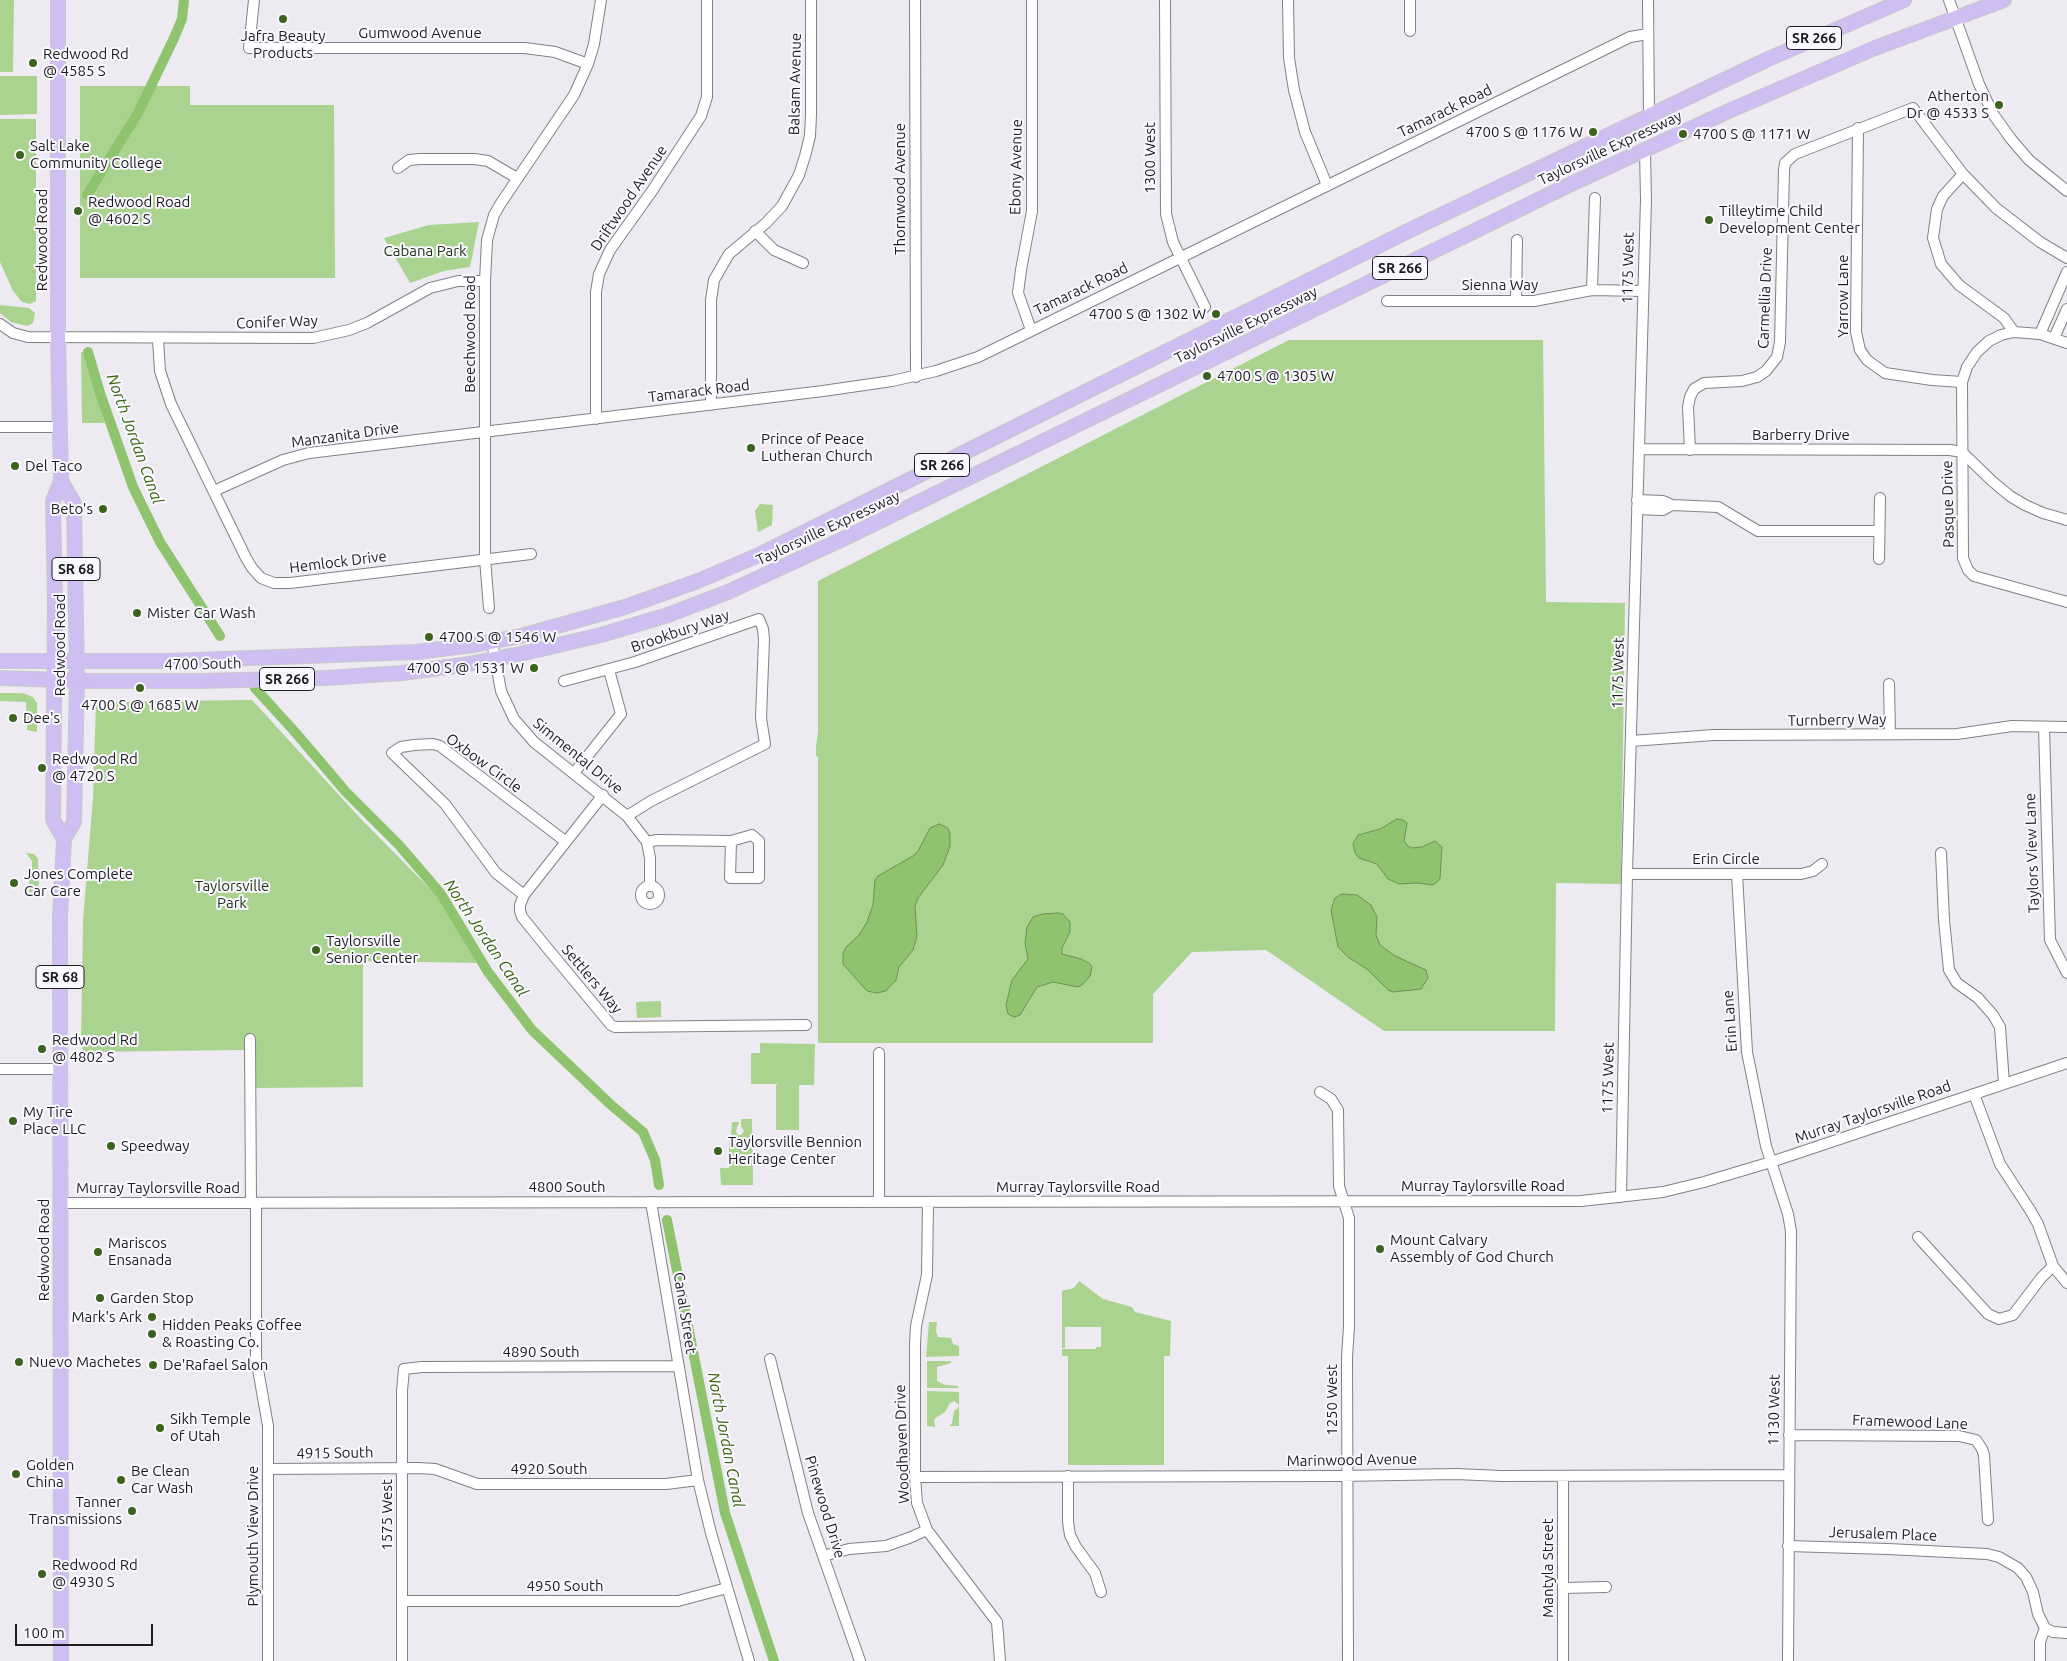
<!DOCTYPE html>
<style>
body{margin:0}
#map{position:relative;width:2067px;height:1661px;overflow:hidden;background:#edebf1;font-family:Ubuntu,sans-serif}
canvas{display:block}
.scale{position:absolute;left:15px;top:1624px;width:138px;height:22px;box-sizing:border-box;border:2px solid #1d1d1f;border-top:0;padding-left:6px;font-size:15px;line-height:18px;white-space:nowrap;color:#1d1d1f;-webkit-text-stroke:4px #faf8ff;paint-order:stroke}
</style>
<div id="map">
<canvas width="2067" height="1661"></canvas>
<div class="scale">100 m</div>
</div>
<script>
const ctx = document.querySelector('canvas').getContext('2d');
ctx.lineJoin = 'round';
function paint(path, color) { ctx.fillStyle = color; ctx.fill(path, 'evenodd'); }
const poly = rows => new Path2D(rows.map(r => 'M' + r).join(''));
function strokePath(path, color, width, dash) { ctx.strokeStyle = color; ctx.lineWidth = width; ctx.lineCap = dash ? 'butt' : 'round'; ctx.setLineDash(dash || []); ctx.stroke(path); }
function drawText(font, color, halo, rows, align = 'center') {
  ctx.font = font + ' Ubuntu,sans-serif'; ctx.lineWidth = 4; ctx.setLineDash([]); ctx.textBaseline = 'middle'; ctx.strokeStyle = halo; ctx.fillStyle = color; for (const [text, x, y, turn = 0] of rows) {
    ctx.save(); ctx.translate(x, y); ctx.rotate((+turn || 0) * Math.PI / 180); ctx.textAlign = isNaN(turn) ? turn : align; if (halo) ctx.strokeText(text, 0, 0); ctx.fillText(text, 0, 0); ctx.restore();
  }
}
paint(poly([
 [0,0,14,0,13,72,0,72],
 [0,76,37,76,37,114,0,115],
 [80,86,190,86,190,105,334,105,335,278,80,278],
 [0,119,36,119,36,301,30,304,22,302,13,291,0,262],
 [479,222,470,267,444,271,410,283,384,238,429,225],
 [0,305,29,308,35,313,33,323,27,326,11,322,0,313],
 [1289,340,1543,340,1546,602,1625,603,1621,884,1556,883,1555,1031,1384,1031,1266,950,1192,952,1153,994,1153,1043,818,1043,818,757,816,756,816,746,818,732,818,581],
 [81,352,84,352,105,423,82,423],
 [760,504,773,505,772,525,758,532,755,511],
 [0,693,23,693,33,697,37,703,37,732,27,730,26,702,0,701],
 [252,700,360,818,438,897,477,963,363,961,363,1087,256,1088,255,1052,244,1050,83,1052,81,1042,83,921,93,797,96,702],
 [26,853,34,854,38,859,39,892,29,892,29,874,32,874,32,861],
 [661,1001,661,1017,637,1018,636,1002],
 [760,1043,815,1044,814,1085,799,1085,799,1130,776,1130,776,1085,779,1084,751,1084,751,1053,760,1053],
 [741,1119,752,1119,753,1185,721,1185,720,1168,729,1168,729,1136,731,1135,732,1122,739,1122,736,1131,738,1135,741,1135,744,1131,741,1126],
 [1079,1281,1103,1299,1132,1307,1135,1312,1171,1321,1170,1356,1164,1356,1164,1465,1068,1465,1068,1356,1062,1356,1062,1349,1096,1349,1096,1347,1101,1347,1101,1327,1065,1327,1065,1348,1062,1348,1062,1291,1074,1288],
 [929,1322,937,1322,936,1331,938,1337,951,1338,953,1344,959,1346,959,1356,926,1357],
 [927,1361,951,1361,951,1363,937,1367,937,1381,945,1385,958,1386,958,1388,927,1388],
 [927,1391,959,1392,959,1426,949,1426,952,1423,954,1411,958,1408,959,1405,954,1401,950,1403,945,1412,934,1419,935,1427,927,1426]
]), '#a9d38f');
const water = poly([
 [1397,819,1403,820,1407,823,1404,841,1408,846,1412,848,1422,847,1435,841,1442,847,1440,879,1436,883,1432,885,1418,883,1399,884,1388,879,1377,864,1359,858,1355,853,1353,844,1358,835,1380,829,1397,819],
 [939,824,948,828,950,834,950,846,943,865,918,898,915,907,917,936,913,950,899,967,896,980,886,991,877,993,867,991,843,964,843,954,846,947,859,935,867,922,873,905,875,880,878,876,913,856,918,851,930,828,939,824],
 [1342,894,1357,895,1371,905,1377,917,1376,935,1380,945,1395,956,1426,970,1428,978,1421,989,1393,992,1388,990,1367,969,1348,957,1338,947,1331,910,1335,898,1342,894],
 [1057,913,1063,914,1070,922,1070,932,1062,948,1062,954,1081,959,1089,963,1092,967,1090,976,1082,985,1078,987,1053,982,1037,987,1020,1015,1015,1017,1012,1016,1008,1014,1006,1005,1012,980,1028,959,1025,943,1027,927,1033,917,1043,914,1057,913]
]);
paint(water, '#90c36e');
strokePath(water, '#6e9156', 1);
strokePath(poly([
 [87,195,138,113,174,38,182,19,184,0],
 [88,352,100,393,133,487,160,542,220,636],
 [255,688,295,732,346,792,399,845,441,894,488,972,532,1030,610,1104,643,1132,655,1160,659,1185],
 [667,1220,725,1513,774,1661]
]), '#90c36e', 10);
const minor = poly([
 [254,0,249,48,525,48,555,52,588,64],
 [915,0,916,377],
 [1165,0,1166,214,1173,242,1205,307],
 [1288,0,1289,58,1294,90,1305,132,1327,185],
 [1410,0,1410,31],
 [1648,0,1649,117],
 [1949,0,1979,84,1993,114,2011,139,2029,160,2067,191],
 [1858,128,1856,332,1860,350,1867,360,1885,373,1932,380,1962,382],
 [398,168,409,160,420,159,474,159,488,161,517,178],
 [1963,174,1943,196,1937,209,1933,238,1941,264,1959,285,2004,318,2014,332,2040,334,2067,343],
 [755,231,774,250,803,263],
 [1592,290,1595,198],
 [1387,301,1534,301,1592,290,1643,291],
 [1516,301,1517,240],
 [0,324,13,333,28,337,313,338,349,330,367,323,430,288,458,281,485,281],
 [1031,330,1018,293,1021,270,1032,211,1032,0],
 [2014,332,2001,335,1989,341,1977,352,1967,367,1962,382,1963,558,1968,570,1974,576,2067,602],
 [2040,334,2067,272],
 [2054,338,2067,309],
 [158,339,160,371,171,404,246,558,252,568,261,578,274,583,290,583,531,554],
 [711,405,711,300,714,280,729,254,766,223,782,206,799,175,805,156,810,136,811,115,811,0],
 [596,419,596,292,599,274,610,250,652,191,701,116,707,97,707,0],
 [0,427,60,427],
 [1639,449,1950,450,1962,452],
 [1690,450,1688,407,1690,397,1694,389,1704,383,1742,381,1757,377,1766,371,1777,357,1780,342,1784,170,1785,163,1795,154,1913,108,1963,174,1996,208,2040,242,2067,258],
 [1962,452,1992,481,2010,496,2025,505,2043,513,2067,520],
 [214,491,283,460,309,453,823,391,892,381,936,371,978,357,1630,37,1648,34],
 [1637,500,1663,501,1672,505,1718,507,1758,531,1879,531],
 [1637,509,1663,510,1672,505],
 [1879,559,1880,498],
 [489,608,485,559,485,281,487,240,494,215,501,203,574,95,588,64,594,44,601,0],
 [492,642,501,691,514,719,534,742,627,816,647,842,650,858,650,886],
 [564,681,635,662,759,619,763,629,764,639,761,718,765,744,651,801,627,816],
 [1889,684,1890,734],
 [2044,727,2050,940,2067,973],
 [1631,741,1714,735,1957,734,2012,726,2067,727],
 [574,773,621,714,609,670],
 [603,795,524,895,520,905,520,911,522,917,548,949,611,1025,615,1027,806,1025],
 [647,842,657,840,731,841,752,835,759,841,759,878,730,878,731,841],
 [1941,853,1944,920,1949,970,1957,983,1978,998,1993,1015,2000,1027,2004,1084],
 [1627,874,1801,874,1813,871,1822,864],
 [1737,874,1747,1052,1766,1146,1788,1214,1791,1231,1788,1661],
 '641 895a9 9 0 1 1 18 0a9 9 0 1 1-18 0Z',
 [524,895,496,873,445,804,392,753,401,747,414,745,433,744,440,746,565,841],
 [250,1039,251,1203],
 [0,1069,59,1069],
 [1320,1092,1331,1099,1338,1110,1339,1186,1349,1218,1349,1327,1347,1357,1348,1661],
 [1974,1094,2000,1164,2030,1210,2038,1224,2053,1266,2067,1283],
 [1621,1197,1627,874,1646,200,1645,149],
 [651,1202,698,1480,711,1533,749,1661],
 [879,1202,879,1053],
 [928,1202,927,1275,916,1326,915,1344,915,1477,917,1503,927,1530,997,1622,1000,1661],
 [60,1203,1581,1201,1663,1192,1704,1182,1771,1162,2067,1063],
 [256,1203,256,1358,268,1426,268,1661],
 [1918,1237,1988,1314,1999,1319,2013,1315,2041,1278,2053,1266],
 [770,1359,808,1513,860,1661],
 [1789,1435,1959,1436,1976,1440,1982,1449,1984,1455,1988,1520],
 [268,1469,418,1468,435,1469,477,1484,666,1484,698,1480],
 [1068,1476,1068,1522,1070,1535,1076,1547,1095,1573,1101,1592],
 [1563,1476,1563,1661],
 [915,1477,1340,1476,1456,1474,1501,1476,1789,1475],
 [1788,1546,1888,1549,1987,1554,1999,1557,2018,1568,2026,1577,2033,1592,2038,1614,2045,1628,2053,1632,2067,1633],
 [823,1556,849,1549,886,1546,909,1538,927,1530],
 [1563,1588,1606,1587],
 [402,1601,678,1601,727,1588],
 [402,1661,402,1391,404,1369,422,1367,678,1366],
 [2040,1661,2040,1642,2045,1628]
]);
const major = poly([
 [58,0,58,338,61,481,53,501,55,603,53,820,64,839],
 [0,661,168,661,416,652,474,645,521,636,625,607,698,581,761,554,1408,231,1766,60,1904,0],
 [0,678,92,681,201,681,326,678,402,673,463,665,520,654,601,635,668,615,728,592,843,539,1569,185,1731,110,1875,48,2004,0],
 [61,1661,60,917,64,839,74,822,77,680,74,503,61,481]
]);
strokePath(minor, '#828086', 12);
strokePath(major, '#c9c9c9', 16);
strokePath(minor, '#fff', 10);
strokePath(major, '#cfbef1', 14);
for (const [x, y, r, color] of [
 [283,19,5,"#3c631d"],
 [33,63,5,"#3c631d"],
 [1999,105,5,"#3c631d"],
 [1593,132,5,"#3c631d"],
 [1683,134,5,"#3c631d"],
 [20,155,5,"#3c631d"],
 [78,211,5,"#3c631d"],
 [1709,220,5,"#3c631d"],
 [1216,314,5,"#3c631d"],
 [1207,376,5,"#3c631d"],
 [751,448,5,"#3c631d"],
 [15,466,5,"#3c631d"],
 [103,509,5,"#3c631d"],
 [137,613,5,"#3c631d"],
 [429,637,5,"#3c631d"],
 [534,668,5,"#3c631d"],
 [140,688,5,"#3c631d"],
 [13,718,5,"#3c631d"],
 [42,768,5,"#3c631d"],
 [14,883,5,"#3c631d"],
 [316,950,5,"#3c631d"],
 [42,1049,5,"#3c631d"],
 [13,1121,5,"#3c631d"],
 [111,1146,5,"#3c631d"],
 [718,1151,5,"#3c631d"],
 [1380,1249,5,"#3c631d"],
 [98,1252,5,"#3c631d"],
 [100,1298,5,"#3c631d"],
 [152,1317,5,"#3c631d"],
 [152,1334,5,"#3c631d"],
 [19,1362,5,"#3c631d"],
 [153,1365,5,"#3c631d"],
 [160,1428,5,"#3c631d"],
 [16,1474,5,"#3c631d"],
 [121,1480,5,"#3c631d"],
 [132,1511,5,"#3c631d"],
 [42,1574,5,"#3c631d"]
]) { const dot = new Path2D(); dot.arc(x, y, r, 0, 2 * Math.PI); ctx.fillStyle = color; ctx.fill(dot); strokePath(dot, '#faf8ff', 2); }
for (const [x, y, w] of [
 [1814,38,55],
 [1400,268,55],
 [942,465,55],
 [76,569,48],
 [287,679,55],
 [60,977,48]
]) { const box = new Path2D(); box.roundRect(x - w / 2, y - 11.5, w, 23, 4); ctx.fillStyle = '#faf8ff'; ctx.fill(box); strokePath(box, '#1d1d1f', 1); }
drawText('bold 14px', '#1d1d1f', null, [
 ["SR 266",1814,38],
 ["SR 266",1400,268],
 ["SR 266",942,465],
 ["SR 68",76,569],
 ["SR 266",287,679],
 ["SR 68",60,977]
]);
drawText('15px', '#1d1d1f', '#faf8ff', [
 ["Gumwood Avenue",420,33],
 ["Balsam Avenue",795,84,-89],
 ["Tamarack Road",1445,111,-26],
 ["Taylorsville Expressway",1610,148,-25],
 ["1300 West",1150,158,-90],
 ["Ebony Avenue",1016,167,-89],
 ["Thornwood Avenue",900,189,-90],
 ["Driftwood Avenue",629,198,-56],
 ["Redwood Road",42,240,-90],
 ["1175 West",1628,268,-89],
 ["Sienna Way",1500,285],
 ["Tamarack Road",1081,289,-26],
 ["Yarrow Lane",1843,296,-90],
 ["Carmellia Drive",1765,298,-88],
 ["Conifer Way",277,322,-2],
 ["Taylorsville Expressway",1246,325,-26],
 ["Beechwood Road",470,334,-90],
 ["Tamarack Road",699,391,-7],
 ["Manzanita Drive",345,435,-8],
 ["Barberry Drive",1801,435],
 ["Pasque Drive",1948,504,-91],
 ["Taylorsville Expressway",828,528,-25],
 ["Hemlock Drive",338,562,-7],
 ["Brookbury Way",680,631,-19],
 ["Redwood Road",60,645,-90],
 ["4700 South",203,664,-1],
 ["1175 West",1618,673,-89],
 ["Turnberry Way",1837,720,-1],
 ["Simmental Drive",578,756,39],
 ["Oxbow Circle",484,763,36],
 ["Taylors View Lane",2032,853,-92],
 ["Erin Circle",1726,859],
 ["Settlers Way",592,979,50],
 ["Erin Lane",1730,1021,-94],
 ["1175 West",1608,1078,-89],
 ["Murray Taylorsville Road",1873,1112,-19],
 ["Murray Taylorsville Road",1483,1186],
 ["4800 South",567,1187],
 ["Murray Taylorsville Road",1078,1187],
 ["Murray Taylorsville Road",158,1188],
 ["Redwood Road",44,1250,-90],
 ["Canal Street",685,1313,81],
 ["4890 South",541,1352],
 ["1250 West",1332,1400,-90],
 ["1130 West",1774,1410,-89],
 ["Framewood Lane",1910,1422,2],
 ["Woodhaven Drive",902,1444,-92],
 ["4915 South",335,1453,-1],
 ["Marinwood Avenue",1352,1460,-1],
 ["4920 South",549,1469],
 ["Pinewood Drive",825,1507,73],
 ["1575 West",387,1515,-90],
 ["Jerusalem Place",1883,1534,2],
 ["Plymouth View Drive",253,1536,-90],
 ["Mantyla Street",1548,1568,-90],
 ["4950 South",565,1586]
]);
drawText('15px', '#1d1d1f', '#faf8ff', [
 ["Jafra Beauty",283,36,"center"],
 ["Products",283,53,"center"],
 ["Redwood Rd",43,54],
 ["@ 4585 S",43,71],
 ["Atherton",1989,96,"right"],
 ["Dr @ 4533 S",1989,113,"right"],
 ["4700 S @ 1176 W",1583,132,"right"],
 ["4700 S @ 1171 W",1693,134],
 ["Salt Lake",30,146],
 ["Community College",30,163],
 ["Redwood Road",88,202],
 ["@ 4602 S",88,219],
 ["Tilleytime Child",1719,211],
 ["Development Center",1719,228],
 ["4700 S @ 1302 W",1206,314,"right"],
 ["4700 S @ 1305 W",1217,376],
 ["Prince of Peace",761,439],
 ["Lutheran Church",761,456],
 ["Del Taco",25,466],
 ["Beto's",93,509,"right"],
 ["Mister Car Wash",147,613],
 ["4700 S @ 1546 W",439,637],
 ["4700 S @ 1531 W",524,668,"right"],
 ["4700 S @ 1685 W",140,705,"center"],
 ["Dee's",23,718],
 ["Redwood Rd",52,759],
 ["@ 4720 S",52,776],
 ["Jones Complete",24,874],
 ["Car Care",24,891],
 ["Taylorsville",326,941],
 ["Senior Center",326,958],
 ["Redwood Rd",52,1040],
 ["@ 4802 S",52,1057],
 ["My Tire",23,1112],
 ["Place LLC",23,1129],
 ["Taylorsville Bennion",728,1142],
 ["Heritage Center",728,1159],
 ["Speedway",121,1146],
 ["Mount Calvary",1390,1240],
 ["Assembly of God Church",1390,1257],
 ["Mariscos",108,1243],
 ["Ensanada",108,1260],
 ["Garden Stop",110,1298],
 ["Mark's Ark",142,1317,"right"],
 ["Hidden Peaks Coffee",162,1325],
 ["& Roasting Co.",162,1342],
 ["Nuevo Machetes",29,1362],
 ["De'Rafael Salon",163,1365],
 ["Sikh Temple",170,1419],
 ["of Utah",170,1436],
 ["Golden",26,1465],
 ["China",26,1482],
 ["Be Clean",131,1471],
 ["Car Wash",131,1488],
 ["Tanner",122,1502,"right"],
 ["Transmissions",122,1519,"right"],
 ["Redwood Rd",52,1565],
 ["@ 4930 S",52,1582]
], 'left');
drawText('15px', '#1e320f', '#faf8ff', [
 ["Cabana Park",425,251],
 ["Taylorsville",232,886],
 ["Park",232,903]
]);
drawText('italic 16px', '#376408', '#faf8ff', [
 ["North Jordan Canal",135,439,70],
 ["North Jordan Canal",486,938,56],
 ["North Jordan Canal",726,1440,79]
]);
</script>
